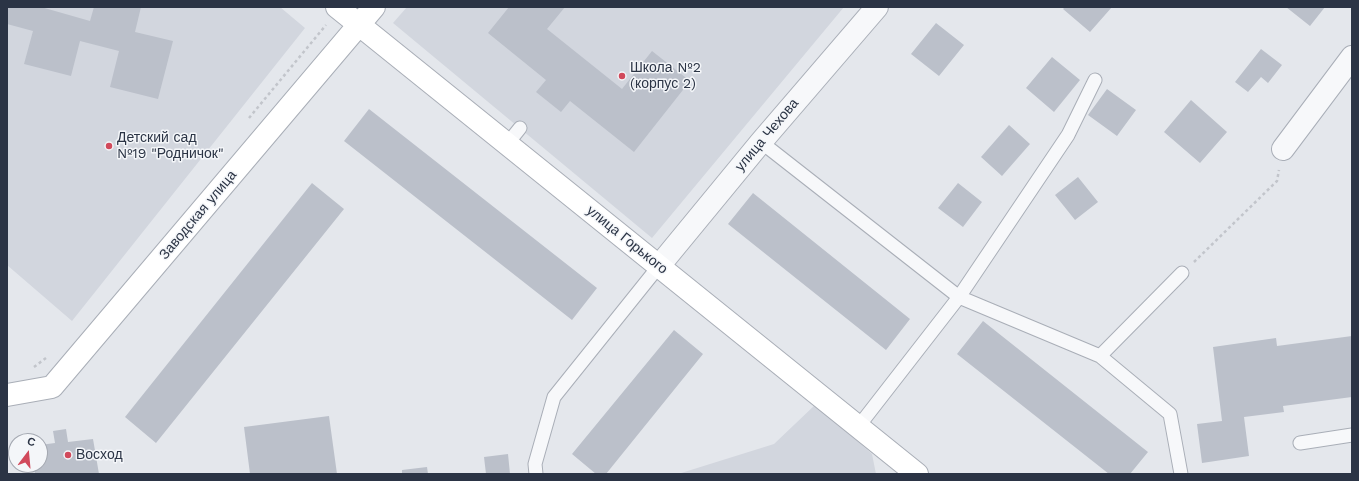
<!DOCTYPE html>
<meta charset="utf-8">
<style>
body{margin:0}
#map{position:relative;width:1359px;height:481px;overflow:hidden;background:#e4e7ec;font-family:"Work Sans",sans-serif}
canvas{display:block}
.frame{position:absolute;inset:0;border:8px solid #2b3445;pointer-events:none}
.north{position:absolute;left:8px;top:433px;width:40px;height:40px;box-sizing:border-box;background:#f4f6f9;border:1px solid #a4a8b1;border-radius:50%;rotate:16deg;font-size:11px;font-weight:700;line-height:16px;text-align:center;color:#2b3445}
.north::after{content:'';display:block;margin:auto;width:14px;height:18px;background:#d1495b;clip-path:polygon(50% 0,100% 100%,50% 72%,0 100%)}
</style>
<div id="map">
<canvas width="1359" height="481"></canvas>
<div class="frame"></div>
<div class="north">С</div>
</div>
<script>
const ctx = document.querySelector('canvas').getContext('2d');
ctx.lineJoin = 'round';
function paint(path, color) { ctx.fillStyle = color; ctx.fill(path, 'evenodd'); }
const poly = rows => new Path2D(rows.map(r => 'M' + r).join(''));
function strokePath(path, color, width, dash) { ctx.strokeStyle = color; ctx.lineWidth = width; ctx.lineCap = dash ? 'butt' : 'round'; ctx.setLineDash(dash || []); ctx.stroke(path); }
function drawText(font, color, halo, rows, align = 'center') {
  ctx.font = font + ' "Work Sans",sans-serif'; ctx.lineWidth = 3; ctx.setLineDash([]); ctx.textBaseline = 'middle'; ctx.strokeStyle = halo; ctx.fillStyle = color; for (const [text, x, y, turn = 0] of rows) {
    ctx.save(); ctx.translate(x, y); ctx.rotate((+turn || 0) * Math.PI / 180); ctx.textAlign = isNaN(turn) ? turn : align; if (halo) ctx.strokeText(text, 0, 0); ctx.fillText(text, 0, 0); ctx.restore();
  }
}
paint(poly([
 [7,7,280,7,305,28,72,321,7,265],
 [407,7,844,7,652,238,393,23],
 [816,404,872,454,876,474,678,474,774,444]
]), '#d2d6de');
paint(poly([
 [7,7,41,7,90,21,94,7,141,7,135,32,173,41,158,99,110,87,119,51,80,41,71,76,24,64,33,31,7,24],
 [509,7,565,7,547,29,622,89,652,51,690,81,634,152,570,101,561,112,536,92,546,80,488,33],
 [1065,7,1112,7,1090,32,1063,9],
 [1286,7,1325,7,1310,26],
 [936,23,964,45,939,76,911,54],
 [1261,49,1282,65,1268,83,1261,77,1248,92,1235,82],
 [1052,57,1080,80,1054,112,1026,88],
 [1107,89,1136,110,1117,136,1088,115],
 [1191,100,1227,132,1200,163,1164,132],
 [369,109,597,288,572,320,344,141],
 [1009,125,1030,144,1002,176,981,157],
 [1078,177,1098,202,1075,220,1055,195],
 [312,183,344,209,156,443,125,417],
 [958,183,982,202,963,227,938,208],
 [753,193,910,319,886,350,728,224],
 [983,321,1148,452,1130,474,1109,474,957,354],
 [674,330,703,354,606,474,596,474,572,454],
 [1352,336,1352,397,1283,406,1284,412,1244,417,1249,456,1202,463,1197,424,1222,421,1213,347,1276,338,1277,346],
 [329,416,337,474,250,474,244,427],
 [66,429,68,442,93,439,99,474,35,474,33,465,40,465,40,445,55,443,53,431],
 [508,454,510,474,486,474,484,457],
 [427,467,428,474,402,474,402,470]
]), '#bbc0ca');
const lane = poly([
 [761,142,959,297,1100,356,1170,414,1181,474],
 [508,143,520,128],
 [1100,356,1182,273],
 [858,427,959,297,1068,135,1095,80],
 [1300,443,1352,435],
 [536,474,535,464,554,397,659,266]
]);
const street = poly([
 [1283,149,1352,57],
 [659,266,761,142,877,7]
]);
const secondary = poly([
 [337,7,917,474],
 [7,395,52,387,374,7]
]);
strokePath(lane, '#a9aeb7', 15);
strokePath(street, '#a9aeb7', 24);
strokePath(secondary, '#a9aeb7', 24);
strokePath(poly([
 [249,118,326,25],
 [1194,262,1277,181,1279,170],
 [34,367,46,358]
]), '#c2c5cb', 2.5, [3, 3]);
strokePath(lane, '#f7f8fa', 13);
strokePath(street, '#f7f8fa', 22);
strokePath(secondary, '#fff', 22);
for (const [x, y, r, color] of [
 [622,76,4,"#d1495b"],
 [109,146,4,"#d1495b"],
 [68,455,4,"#d1495b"]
]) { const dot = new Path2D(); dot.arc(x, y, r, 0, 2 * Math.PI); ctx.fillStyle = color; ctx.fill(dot); strokePath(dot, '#f4f6f9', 1.5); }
drawText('14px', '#2b3445', '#f4f6f9', [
 ["Школа №2",630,68],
 ["(корпус 2)",630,84],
 ["Детский сад",117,138],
 ["№19 \"Родничок\"",117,154],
 ["Восход",76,455]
], 'left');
drawText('14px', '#2b3445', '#f4f6f9', [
 ["улица Чехова",767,135,-50],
 ["Заводская улица",198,215,-50],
 ["улица Горького",627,240,39]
]);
</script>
